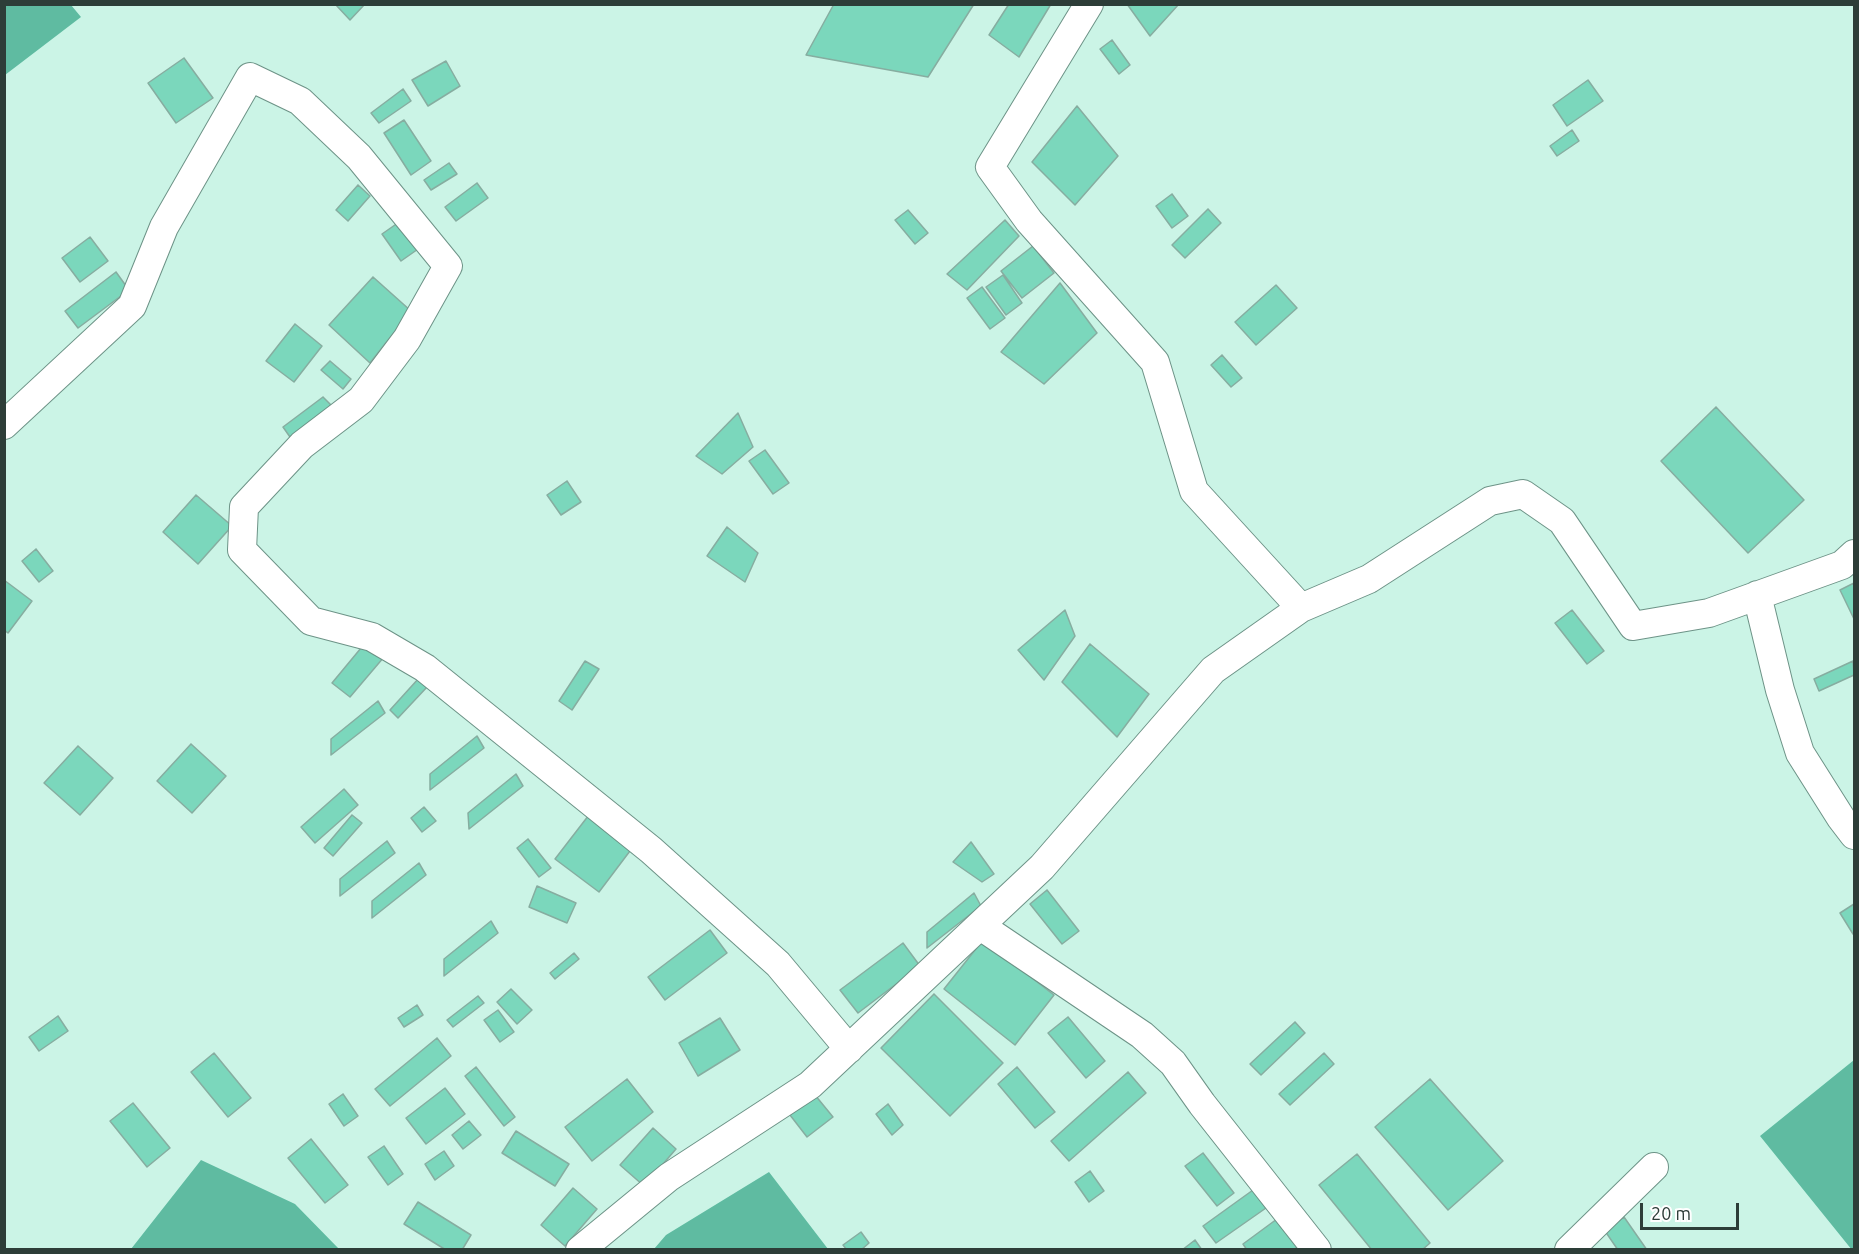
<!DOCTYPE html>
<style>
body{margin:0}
#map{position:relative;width:1859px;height:1254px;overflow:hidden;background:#cbf4e6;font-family:Ubuntu,sans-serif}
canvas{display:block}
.frame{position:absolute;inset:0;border:6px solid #2d3d38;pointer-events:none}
.scale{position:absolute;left:1640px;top:1203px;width:99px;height:27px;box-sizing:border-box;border:3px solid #2d3d38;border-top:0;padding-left:8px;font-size:18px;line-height:21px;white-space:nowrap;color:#2d3d38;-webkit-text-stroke:4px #fff;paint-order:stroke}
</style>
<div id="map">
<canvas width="1859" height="1254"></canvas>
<div class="frame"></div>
<div class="scale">20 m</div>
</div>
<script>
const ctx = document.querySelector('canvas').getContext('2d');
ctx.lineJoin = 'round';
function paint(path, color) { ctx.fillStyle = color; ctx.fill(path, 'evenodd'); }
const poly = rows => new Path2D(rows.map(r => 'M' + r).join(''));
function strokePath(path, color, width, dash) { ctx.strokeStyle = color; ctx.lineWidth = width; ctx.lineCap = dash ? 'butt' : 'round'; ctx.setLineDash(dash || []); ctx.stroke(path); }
paint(poly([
 [5,4,71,5,81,17,5,75],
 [1854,1060,1854,1249,1852,1250,1760,1136],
 [201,1160,295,1204,339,1249,131,1249],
 [769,1172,828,1249,654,1249,666,1235]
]), '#5fbba1');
const building = poly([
 [335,4,365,4,350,20,335,4],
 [834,4,974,4,928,77,806,55,834,4],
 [1009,4,1051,4,1019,57,989,35,1009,4],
 [1127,4,1179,4,1150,36,1127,4],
 [1112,40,1130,65,1119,74,1100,49,1112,40],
 [184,58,213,98,176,123,148,83,184,58],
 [446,61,460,86,428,106,412,80,446,61],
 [1588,80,1603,101,1567,126,1553,105,1588,80],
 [403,89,411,101,379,123,371,113,403,89],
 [1077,106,1118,156,1075,205,1032,162,1077,106],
 [404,120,431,161,411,175,384,133,404,120],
 [1572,130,1579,141,1557,156,1550,146,1572,130],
 [449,163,457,174,431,190,424,180,449,163],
 [477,183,488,198,456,221,445,207,477,183],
 [358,185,370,196,348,221,336,210,358,185],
 [1172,194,1188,216,1172,228,1156,206,1172,194],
 [1208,209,1221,223,1185,258,1172,245,1208,209],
 [908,210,928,233,915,244,895,220,908,210],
 [402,220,421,247,401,261,382,234,402,220],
 [1005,220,1019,236,967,290,947,274,1005,220],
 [90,237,108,261,80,282,62,258,90,237],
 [1033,246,1054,273,1022,298,1001,271,1033,246],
 [116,272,129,290,78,328,65,311,116,272],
 [1003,275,1022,303,1006,315,986,287,1003,275],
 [373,277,411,311,370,363,329,325,373,277],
 [1060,283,1097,333,1044,384,1001,352,1060,283],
 [1276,285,1297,308,1256,345,1235,322,1276,285],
 [982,287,1005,318,990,329,967,298,982,287],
 [295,324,322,346,294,382,266,361,295,324],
 [1222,355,1242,378,1231,387,1211,365,1222,355],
 [330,361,351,379,343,389,321,370,330,361],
 [323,397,333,407,290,437,283,427,323,397],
 [1716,407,1804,500,1748,553,1661,461,1716,407],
 [738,413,753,447,722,474,696,456,738,413],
 [765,450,789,483,773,494,749,461,765,450],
 [567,481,581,502,561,515,547,495,567,481],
 [196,495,232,526,198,564,163,532,196,495],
 [727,527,758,553,745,582,707,556,727,527],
 [36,549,53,571,39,582,22,561,36,549],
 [4,580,32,601,8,633,4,630,4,580],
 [1854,583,1854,619,1840,590,1854,583],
 [1065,610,1075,636,1044,680,1018,650,1065,610],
 [1572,610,1604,651,1587,664,1555,623,1572,610],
 [366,642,384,657,350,697,332,683,366,642],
 [1090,644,1149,694,1117,737,1062,682,1090,644],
 [585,661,599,669,572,710,559,701,585,661],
 [1853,661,1854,675,1819,691,1814,679,1853,661],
 [419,678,428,686,398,718,390,710,419,678],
 [378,701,385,713,331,755,331,739,378,701],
 [477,736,484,748,430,790,430,774,477,736],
 [191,744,226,776,192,813,157,781,191,744],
 [78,746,113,778,80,815,44,783,78,746],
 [516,774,523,786,469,829,468,813,516,774],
 [344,789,358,805,315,843,301,827,344,789],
 [424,807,436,821,422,832,411,818,424,807],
 [592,811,636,843,599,892,555,859,592,811],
 [352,815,362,823,333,856,324,848,352,815],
 [528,839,551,868,539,877,517,848,528,839],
 [387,841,395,853,340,896,340,879,387,841],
 [971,842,994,874,982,882,953,862,971,842],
 [419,863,426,875,372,918,372,901,419,863],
 [537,886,576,903,567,923,529,907,537,886],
 [1047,890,1079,931,1062,944,1030,904,1047,890],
 [974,893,981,906,927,948,927,932,974,893],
 [1854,904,1854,932,1853,934,1840,913,1854,904],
 [491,921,498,933,444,976,444,959,491,921],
 [710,930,727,953,665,1000,648,977,710,930],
 [983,940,1054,995,1015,1045,944,989,983,940],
 [903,943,920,966,858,1013,840,990,903,943],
 [574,953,579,959,555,979,550,973,574,953],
 [511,989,532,1010,517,1024,497,1002,511,989],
 [934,994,1003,1063,950,1116,881,1048,934,994],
 [478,996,484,1003,453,1027,447,1020,478,996],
 [417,1005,423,1015,404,1027,398,1018,417,1005],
 [498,1010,514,1032,500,1042,484,1020,498,1010],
 [58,1016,68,1031,39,1051,29,1037,58,1016],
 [1068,1017,1105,1061,1086,1078,1048,1033,1068,1017],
 [720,1018,740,1050,698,1076,679,1043,720,1018],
 [1295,1022,1305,1033,1261,1075,1250,1064,1295,1022],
 [437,1038,451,1056,390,1106,375,1089,437,1038],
 [214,1053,251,1098,228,1117,191,1072,214,1053],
 [1324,1053,1334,1064,1290,1105,1279,1094,1324,1053],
 [476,1067,515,1117,504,1126,465,1076,476,1067],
 [1017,1067,1055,1112,1035,1128,998,1084,1017,1067],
 [1128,1072,1146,1093,1069,1161,1051,1141,1128,1072],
 [627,1079,653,1112,592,1161,565,1127,627,1079],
 [1430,1079,1503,1161,1448,1210,1375,1127,1430,1079],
 [445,1088,465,1114,426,1144,406,1118,445,1088],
 [343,1094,358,1116,344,1126,329,1104,343,1094],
 [815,1095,833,1117,807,1137,790,1115,815,1095],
 [133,1103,170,1148,147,1167,110,1121,133,1103],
 [888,1104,903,1125,892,1135,876,1114,888,1104],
 [469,1121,481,1135,463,1149,452,1135,469,1121],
 [653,1128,676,1149,644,1186,620,1165,653,1128],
 [516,1131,569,1164,555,1186,502,1153,516,1131],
 [311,1139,348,1185,325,1203,288,1158,311,1139],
 [384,1146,403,1174,388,1185,368,1157,384,1146],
 [444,1151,454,1166,435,1180,425,1164,444,1151],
 [1203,1153,1234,1193,1217,1206,1185,1166,1203,1153],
 [1357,1154,1430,1243,1422,1250,1372,1250,1319,1185,1357,1154],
 [1090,1171,1104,1191,1089,1202,1075,1182,1090,1171],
 [573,1188,597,1209,565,1246,541,1225,573,1188],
 [1253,1190,1266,1208,1216,1243,1203,1226,1253,1190],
 [418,1202,471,1235,462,1250,446,1250,404,1224,418,1202],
 [1281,1216,1302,1243,1293,1250,1247,1250,1243,1244,1281,1216],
 [1624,1217,1647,1250,1618,1250,1605,1231,1624,1217],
 [861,1232,869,1243,861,1250,847,1250,843,1245,861,1232],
 [1195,1240,1202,1250,1182,1250,1195,1240]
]);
paint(building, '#7bd7bc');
strokePath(building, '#86ada0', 1.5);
const street = poly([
 [1089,4,990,167,1029,221,1155,362,1194,491,1301,608],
 [4,425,132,306,164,227,250,77,300,101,359,157,448,266,407,339,361,400,302,445,244,507,242,550,311,621,372,637,425,668,651,850,778,964,849,1049],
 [1757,595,1780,690,1800,753,1841,818,1854,835],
 [982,927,1142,1035,1173,1063,1202,1104,1317,1250],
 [580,1250,669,1177,810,1085,1042,867,1213,670,1301,608,1369,579,1490,501,1523,494,1562,521,1633,626,1709,613,1842,565,1854,554],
 [1569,1250,1654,1167]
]);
strokePath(street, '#6d9387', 30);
strokePath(street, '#fff', 28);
</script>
